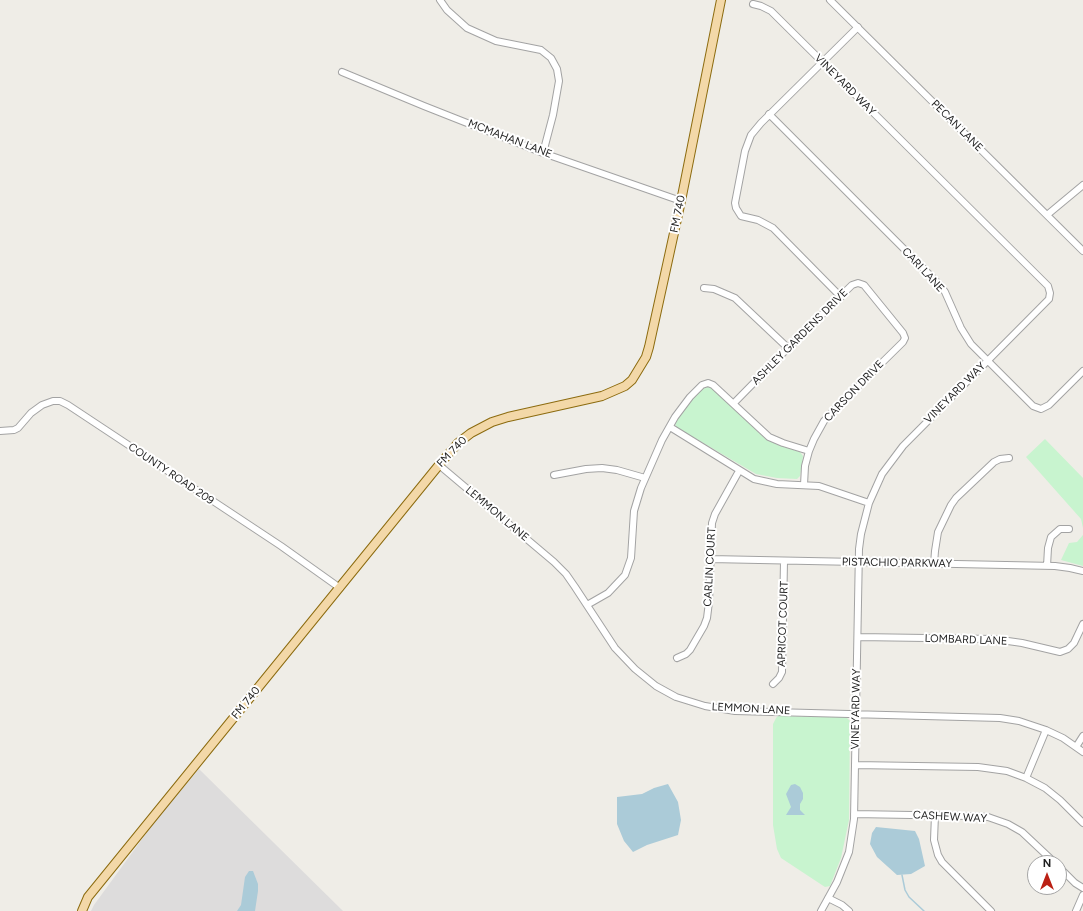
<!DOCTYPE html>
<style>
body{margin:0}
#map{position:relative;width:1083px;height:911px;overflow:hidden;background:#efede7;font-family:Figtree,sans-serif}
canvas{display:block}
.north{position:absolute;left:1027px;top:855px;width:40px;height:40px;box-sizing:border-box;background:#fff;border:1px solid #a5a5a5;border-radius:50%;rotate:0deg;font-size:11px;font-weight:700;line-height:16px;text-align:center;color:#1f1f1f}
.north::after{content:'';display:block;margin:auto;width:14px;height:18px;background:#bb2014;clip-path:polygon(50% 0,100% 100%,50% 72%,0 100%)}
</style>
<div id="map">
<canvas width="1083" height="911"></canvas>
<div class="north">N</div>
</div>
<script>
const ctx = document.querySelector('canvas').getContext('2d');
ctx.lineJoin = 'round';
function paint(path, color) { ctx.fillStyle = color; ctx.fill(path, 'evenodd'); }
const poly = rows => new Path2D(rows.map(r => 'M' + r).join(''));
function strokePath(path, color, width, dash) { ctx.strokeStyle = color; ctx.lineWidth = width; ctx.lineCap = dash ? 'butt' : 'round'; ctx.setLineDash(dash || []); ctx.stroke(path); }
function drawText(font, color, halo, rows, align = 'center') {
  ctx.font = font + ' Figtree,sans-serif'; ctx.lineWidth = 4; ctx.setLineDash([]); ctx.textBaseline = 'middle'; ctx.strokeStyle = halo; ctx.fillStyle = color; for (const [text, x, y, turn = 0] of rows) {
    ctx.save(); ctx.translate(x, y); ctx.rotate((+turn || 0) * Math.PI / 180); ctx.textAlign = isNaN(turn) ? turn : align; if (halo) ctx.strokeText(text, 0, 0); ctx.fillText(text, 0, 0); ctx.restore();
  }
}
paint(poly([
 [199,769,343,911,91,911,94,905,161,813]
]), '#dddcdc');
paint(poly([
 [706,386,713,388,759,433,768,440,778,445,800,452,803,456,800,476,797,479,777,478,756,474,676,427,675,423,684,409,700,390],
 [1045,439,1083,478,1083,528,1081,519,1026,457],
 [1083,535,1083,566,1061,560,1069,543,1077,542],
 [778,716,844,717,847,718,850,721,849,820,841,858,830,886,825,887,781,858,777,849,773,825,773,724,776,718]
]), '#c8f4cf');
paint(poly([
 [668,784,678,802,681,820,678,835,647,845,633,852,624,841,617,824,617,797,642,794,654,788],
 [795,784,800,787,803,793,803,799,800,804,800,810,805,815,786,815,791,807,786,794,791,785],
 [876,827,915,831,919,839,925,866,911,874,897,875,877,857,870,844,872,833],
 [249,871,253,871,258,884,258,891,255,911,237,911,241,905,245,877]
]), '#abcbd8');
strokePath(poly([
 [902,875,905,890,909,897,924,911]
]), '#abcbd8', 1.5);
const minor = poly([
 [440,0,447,10,467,28,496,41,541,50,551,58,557,69,559,81,553,115,543,153],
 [830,0,1083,251],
 [753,4,761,6,771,11,1048,286,1050,293,1049,299,903,446,882,474,869,503,861,534,859,549,854,819,849,852,837,882,821,911],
 [342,72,424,106,543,153,681,201],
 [769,114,940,285,945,292,961,328,971,344,1033,406,1041,409,1049,405,1083,371],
 [1047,215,1083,185],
 [704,288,714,289,735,298,788,348],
 [841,297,773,228,758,220,741,216,736,208,735,203,745,151,751,135,761,123,858,27],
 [734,403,788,348,852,285,858,283,864,285,903,333,905,338,903,342,837,407,824,421,814,439,809,451,805,466,804,485],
 [670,427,754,479,777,484,819,486,869,503],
 [0,431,14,430,18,428,31,413,42,405,53,401,60,401,68,405,281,546,340,588],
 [439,465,554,562,566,574,575,587,615,648,635,669,656,686,676,697,705,706,735,711,1000,718,1019,721,1046,730,1063,738,1083,752],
 [554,475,586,469,602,468,617,470,645,478],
 [710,559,1055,566,1070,568,1083,571],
 [934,564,935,551,938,532,951,505,956,498,994,462,1000,459,1009,458],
 [1047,566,1048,548,1051,537,1060,529,1069,529],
 [587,605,608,593,625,575,631,558,634,511,641,488,662,440,675,417,690,397,702,385,708,383,713,385,769,437,783,443,809,451],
 [858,637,994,639,1022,643,1060,652,1068,649,1074,643,1083,624],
 [677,658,686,654,690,650,704,626,707,618,709,602,712,523,715,514,739,471],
 [773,684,779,678,782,672,784,561],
 [1076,747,1083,736],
 [855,765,978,767,1007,771,1026,778,1045,788,1060,800,1083,823],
 [1026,778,1046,730],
 [854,814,969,816,988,817,1008,824,1022,832,1055,863],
 [935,815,934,840,938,855,942,862,991,911],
 [1059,867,1075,883,1083,888],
 [828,898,842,905,849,911],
 [1076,911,1083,895]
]);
const major = poly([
 [82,911,88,897,439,465,458,443,471,433,492,422,508,417,602,396,625,386,632,380,646,357,649,347,681,201,721,0]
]);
strokePath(minor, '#a3a3a3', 8);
strokePath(major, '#8c6b0f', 10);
strokePath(minor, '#fff', 6);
strokePath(major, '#f3d8a8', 8);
drawText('11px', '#1f1f1f', '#fff', [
 ["VINEYARD WAY",845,85,45],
 ["PECAN LANE",957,126,45],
 ["MCMAHAN LANE",510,139,21],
 ["FM 740",678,214,-78],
 ["CARI LANE",923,270,47],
 ["ASHLEY GARDENS DRIVE",800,337,-45],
 ["CARSON DRIVE",854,391,-46],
 ["VINEYARD WAY",955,393,-45],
 ["FM 740",452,452,-46],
 ["COUNTY ROAD 209",171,474,34],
 ["LEMMON LANE",497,514,40],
 ["PISTACHIO PARKWAY",897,563,1],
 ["CARLIN COURT",710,567,-87],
 ["APRICOT COURT",783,624,-88],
 ["LOMBARD LANE",966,640,2],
 ["FM 740",246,703,-51],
 ["LEMMON LANE",751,709,3],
 ["VINEYARD WAY",856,709,-89],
 ["CASHEW WAY",950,817,3]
]);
</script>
